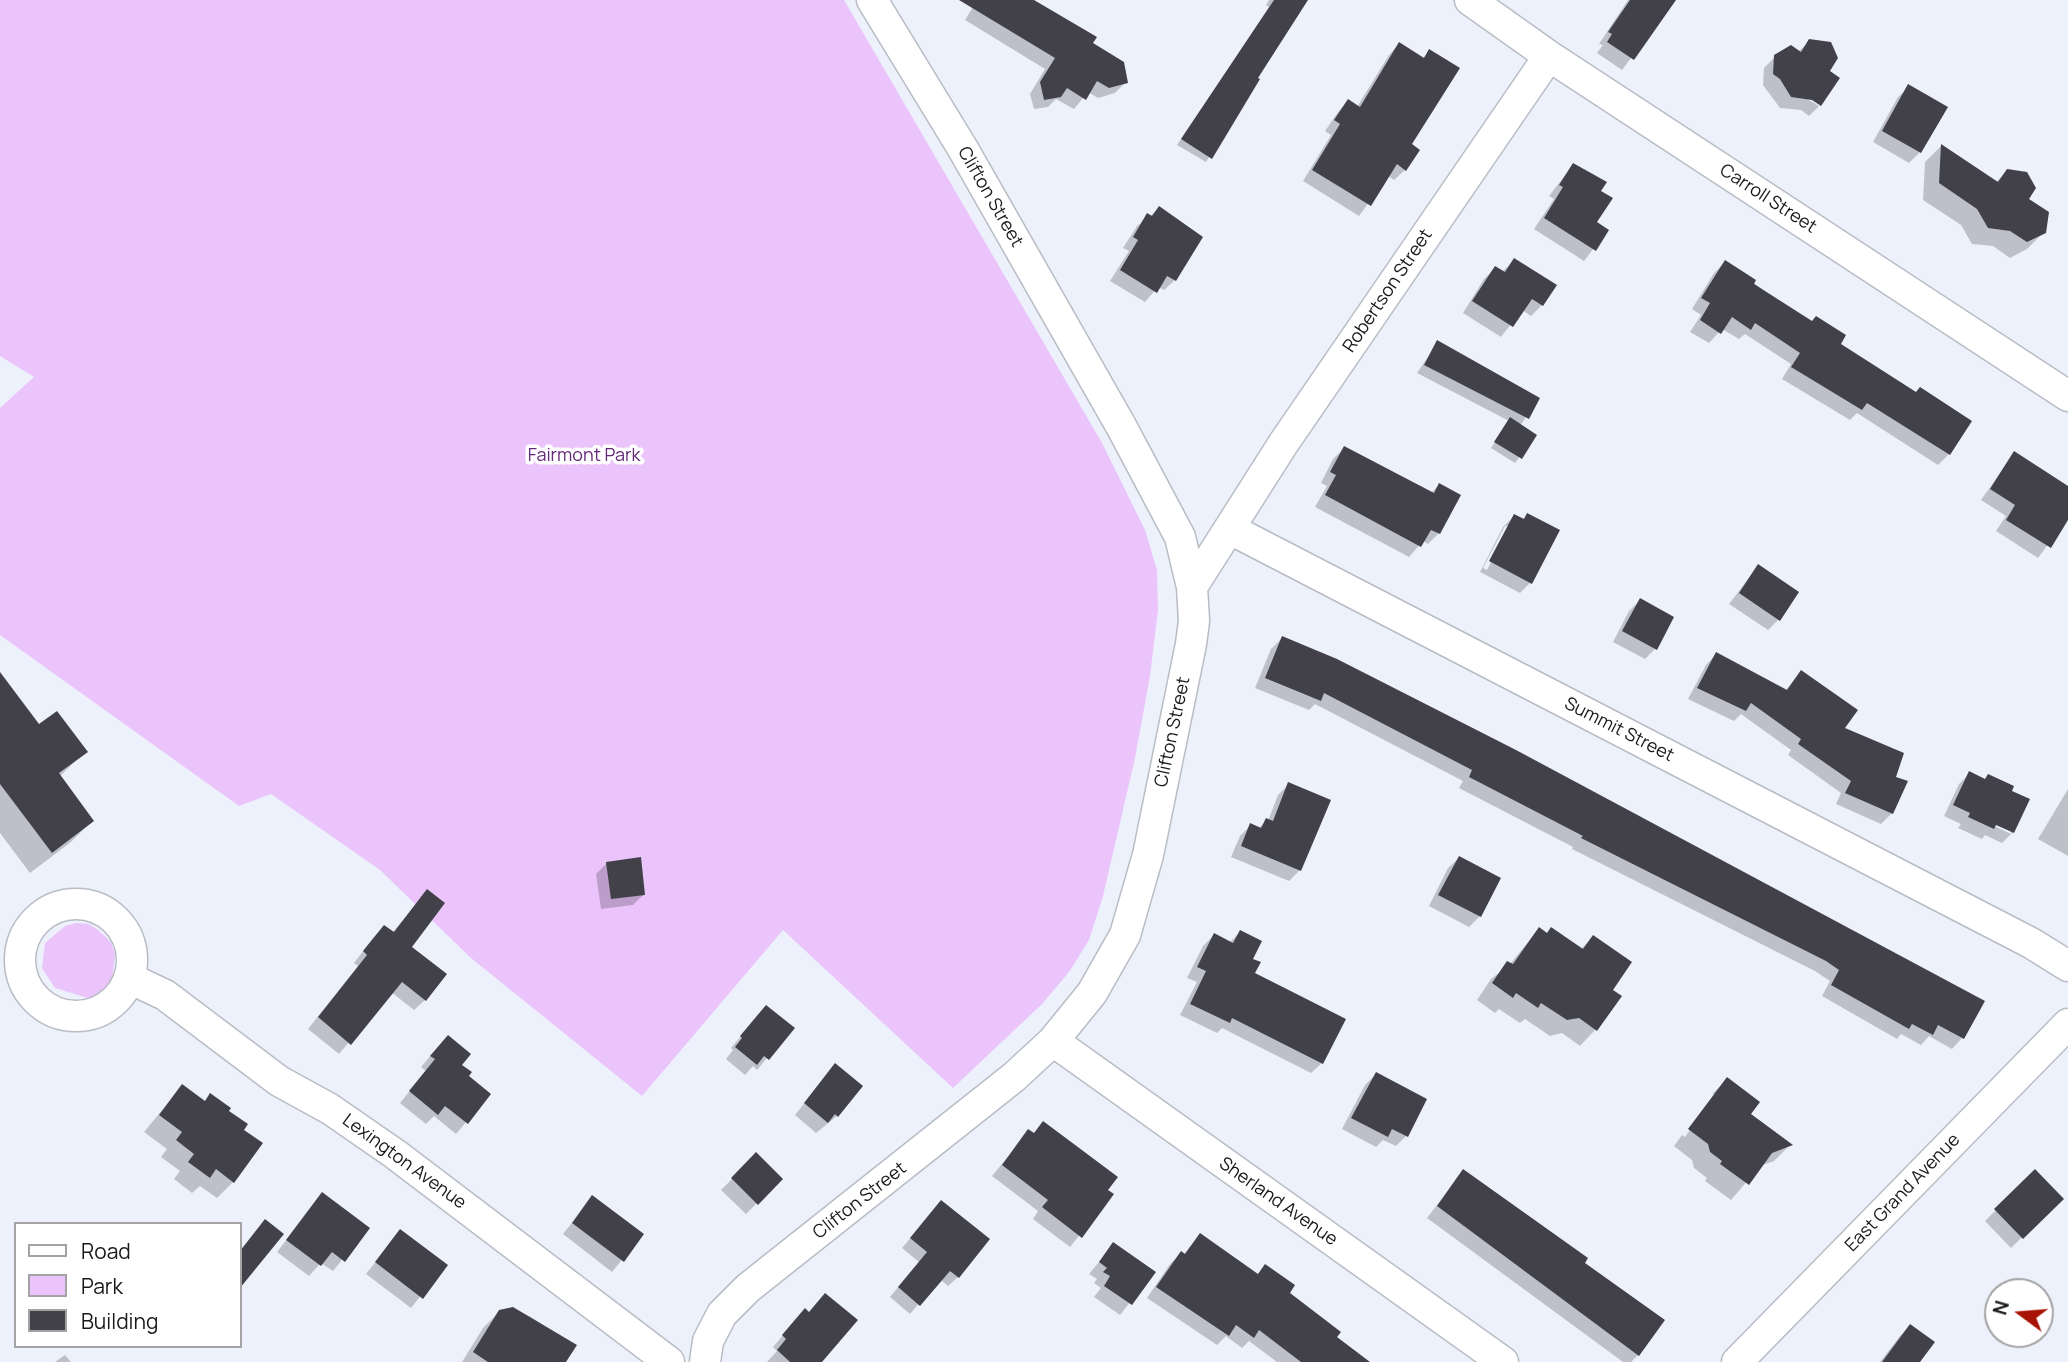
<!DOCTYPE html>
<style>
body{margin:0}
#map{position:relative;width:2068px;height:1362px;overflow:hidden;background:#edf1fb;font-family:Manrope,sans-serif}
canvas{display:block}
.legend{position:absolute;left:14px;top:1222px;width:228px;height:126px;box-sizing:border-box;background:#fff;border:2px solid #a3a3a4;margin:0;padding:9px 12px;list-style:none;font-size:21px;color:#18191c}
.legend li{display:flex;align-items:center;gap:14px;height:35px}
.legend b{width:35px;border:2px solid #a3a3a4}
.north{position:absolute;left:1984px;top:1278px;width:70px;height:70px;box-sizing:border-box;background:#fff;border:2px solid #a3a3a4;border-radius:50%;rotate:286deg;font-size:19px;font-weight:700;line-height:28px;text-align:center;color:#18191c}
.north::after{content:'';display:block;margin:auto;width:24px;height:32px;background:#a71406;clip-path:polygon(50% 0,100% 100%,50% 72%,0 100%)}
</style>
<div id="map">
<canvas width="2068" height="1362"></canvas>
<ul class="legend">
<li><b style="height:9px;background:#fff"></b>Road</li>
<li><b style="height:19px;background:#ebc4fb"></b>Park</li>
<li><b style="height:19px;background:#424149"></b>Building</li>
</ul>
<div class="north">N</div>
</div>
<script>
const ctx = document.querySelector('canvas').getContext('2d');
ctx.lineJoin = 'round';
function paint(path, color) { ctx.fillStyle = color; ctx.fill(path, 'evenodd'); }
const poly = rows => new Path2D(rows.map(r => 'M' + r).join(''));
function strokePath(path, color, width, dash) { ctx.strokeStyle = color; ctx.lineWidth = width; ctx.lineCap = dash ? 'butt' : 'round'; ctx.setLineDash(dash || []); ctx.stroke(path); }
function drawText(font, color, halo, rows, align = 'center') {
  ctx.font = font + ' Manrope,sans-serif'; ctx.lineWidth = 7; ctx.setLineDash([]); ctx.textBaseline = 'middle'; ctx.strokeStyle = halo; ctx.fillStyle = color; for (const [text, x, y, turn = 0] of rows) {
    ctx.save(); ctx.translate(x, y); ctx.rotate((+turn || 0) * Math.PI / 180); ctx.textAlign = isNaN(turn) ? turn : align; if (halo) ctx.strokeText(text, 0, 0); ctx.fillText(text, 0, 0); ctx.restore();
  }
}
paint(poly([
 [0,0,844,0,1102,443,1145,530,1157,570,1158,610,1150,676,1135,758,1103,896,1089,940,1069,972,1042,1004,953,1088,783,930,642,1096,471,958,380,870,271,794,239,806,0,635,0,408,34,377,0,356],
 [76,923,89,924,98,930,111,942,115,954,112,981,103,992,91,999,55,988,42,968,45,943,65,926]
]), '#ebc4fb');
paint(poly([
 [977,0,1031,0,1091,44,1126,82,1115,93,1098,98,1088,92,1074,109,1056,99,1048,107,1034,109,1030,94,1045,69,965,20],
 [1269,0,1306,0,1206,162,1177,145,1269,7,1266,5],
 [1628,0,1664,0,1671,5,1622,70,1597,53,1603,45,1599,44],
 [1810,41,1828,72,1820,103,1804,97,1819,106,1809,116,1801,110,1780,108,1763,85,1764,68,1775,57,1798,52],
 [1399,44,1422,59,1430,51,1405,170,1394,180,1388,176,1359,216,1303,181,1331,135,1325,131,1338,112,1348,101,1357,107,1389,55],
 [1909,87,1920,152,1909,163,1873,142,1898,97],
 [1941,146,1995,183,2007,171,2044,232,2027,249,2010,258,1993,246,1972,244,1961,225,1923,200,1925,162],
 [1573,165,1599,191,1594,223,1607,231,1584,261,1534,229,1554,199,1549,196],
 [1159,209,1187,226,1175,280,1164,290,1158,287,1145,302,1110,281,1129,251,1123,248,1137,226],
 [1514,260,1542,305,1531,316,1522,310,1501,337,1463,313,1484,279,1495,268,1502,272],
 [1725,262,1839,345,1915,394,1970,421,1949,454,1938,465,1857,413,1850,420,1782,379,1791,364,1745,334,1739,339,1722,329,1709,343,1690,332,1701,315,1692,309,1714,273],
 [1438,342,1538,399,1520,426,1535,435,1515,463,1491,448,1509,421,1417,373],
 [1344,448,1431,493,1439,485,1439,533,1428,544,1423,541,1409,557,1315,507,1327,486,1321,483,1333,459],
 [2014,453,2068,488,2068,517,2038,558,1996,531,2006,516,1981,500],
 [1527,515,1531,582,1520,593,1480,572,1503,527,1514,516,1522,520],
 [1505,526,1509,526,1487,570,1483,568],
 [1758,566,1778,620,1768,630,1729,604],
 [1640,600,1656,648,1645,659,1613,642,1629,611],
 [1282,638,1962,1038,1952,1049,1929,1036,1921,1045,1901,1034,1897,1039,1822,996,1830,981,1815,971,1572,849,1573,847,1459,788,1463,781,1315,704,1309,710,1255,688,1271,649],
 [1716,654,1785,691,1801,672,1842,728,1894,777,1892,813,1881,824,1836,804,1841,793,1788,755,1791,750,1741,714,1734,721,1688,699,1706,665],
 [0,689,39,727,85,752,59,777,92,821,71,842,30,873,0,833],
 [1970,773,2013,832,2002,843,1985,835,1982,839,1958,828,1961,824,1944,816,1959,784],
 [1989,820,2011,830,2011,834,1988,823],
 [1289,784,1300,870,1289,881,1231,857,1240,836,1251,825,1258,828,1268,821,1278,795],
 [2068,789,2068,856,2038,839],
 [1459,858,1499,879,1480,916,1469,927,1429,906,1448,868],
 [607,863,644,894,633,905,601,909,596,874],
 [427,892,410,947,425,1000,414,1010,391,992,339,1054,308,1029,358,966,354,963,373,938,384,927,392,933],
 [1539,929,1581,949,1593,937,1610,990,1596,1029,1580,1046,1562,1033,1550,1036,1525,1019,1520,1023,1499,1009,1495,1013,1477,1000,1491,979,1510,964],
 [1240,932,1253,974,1322,1063,1311,1073,1222,1028,1217,1033,1180,1015,1197,982,1187,978,1203,946,1214,935,1229,943],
 [756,1018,792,1028,757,1070,753,1066,745,1075,726,1059,733,1050,731,1048],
 [437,1048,489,1095,456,1134,434,1116,426,1124,400,1103,426,1071,421,1067],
 [835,1065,861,1087,837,1116,816,1133,795,1115],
 [1376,1074,1406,1136,1396,1146,1383,1140,1376,1147,1342,1129,1365,1085],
 [1728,1079,1749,1114,1790,1145,1774,1161,1760,1166,1731,1200,1705,1181,1707,1178,1694,1168,1692,1160,1674,1146,1711,1095,1682,1135,1685,1137,1716,1094,1712,1094],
 [182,1086,204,1102,211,1095,241,1130,260,1144,233,1182,217,1198,200,1186,192,1193,174,1179,180,1171,161,1157,167,1149,144,1132],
 [1029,1131,1112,1195,1070,1247,1033,1219,1038,1211,992,1176],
 [756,1155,781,1179,746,1214,721,1190],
 [1463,1171,1582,1263,1638,1355,1631,1362,1623,1362,1427,1218],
 [2035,1171,2061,1199,2011,1248,1985,1221],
 [322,1194,367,1229,333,1271,321,1263,309,1276,277,1252],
 [593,1197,642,1235,612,1272,563,1234],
 [941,1202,958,1277,948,1286,940,1279,910,1314,890,1297,919,1262,902,1248],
 [400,1231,445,1266,411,1308,366,1274],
 [1200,1235,1257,1275,1266,1266,1288,1293,1335,1337,1367,1362,1277,1362,1249,1341,1242,1348,1226,1336,1217,1345,1147,1298,1170,1264,1181,1253,1183,1255],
 [1113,1245,1153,1273,1120,1315,1094,1297,1101,1288,1094,1283,1097,1279,1089,1274],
 [500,1311,529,1316,575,1345,564,1362,462,1362,483,1328],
 [795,1321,819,1362,767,1362,777,1351,773,1347],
 [1910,1326,1918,1362,1880,1362,1900,1336],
 [65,1355,71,1362,55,1362]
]), '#0003');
paint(poly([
 [959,0,1034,0,1097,37,1093,43,1124,62,1128,83,1109,88,1097,81,1086,100,1067,88,1061,97,1044,100,1040,82,1055,58],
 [1274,0,1308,0,1258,78,1260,79,1212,159,1181,139],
 [1630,0,1676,0,1634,60,1607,42,1612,34,1608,32],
 [1809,39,1831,42,1838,58,1830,71,1840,78,1821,106,1812,100,1791,97,1780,79,1773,74,1774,55,1791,45,1801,52],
 [1399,42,1424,58,1429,49,1460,68,1412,144,1420,150,1406,171,1397,164,1371,206,1312,170,1340,124,1334,120,1348,99,1360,107],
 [1908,84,1948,107,1921,153,1882,131],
 [1941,144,1998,182,2007,169,2027,172,2036,188,2029,199,2049,212,2046,233,2027,242,2010,231,1988,228,1977,209,1939,183],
 [1573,163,1607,182,1601,191,1613,198,1597,222,1609,230,1596,251,1544,218,1563,187,1559,185],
 [1159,206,1203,237,1176,281,1167,276,1157,293,1120,270,1138,240,1133,237,1147,213,1152,216],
 [1514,258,1557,285,1543,306,1532,299,1513,327,1472,301,1495,266,1505,272],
 [1725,260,1756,280,1754,284,1812,321,1816,316,1846,335,1841,344,1916,392,1920,387,1972,421,1950,455,1867,403,1862,410,1791,367,1800,353,1755,323,1751,330,1732,317,1721,334,1700,320,1710,303,1701,298],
 [1437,340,1540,398,1529,419,1424,365],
 [1510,417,1537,435,1522,459,1494,442],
 [1344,446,1434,493,1439,483,1461,495,1440,534,1431,530,1421,547,1325,495,1336,475,1330,472],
 [2014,451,2068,486,2068,520,2051,548,2006,520,2015,505,1990,489],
 [1527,513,1560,530,1532,584,1489,561,1514,514,1524,519],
 [1758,564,1799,592,1780,621,1739,593],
 [1640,598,1674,617,1657,650,1622,631],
 [1282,636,1337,659,1516,750,1985,1001,1964,1039,1938,1025,1933,1035,1912,1024,1909,1029,1831,985,1839,970,1826,961,1581,838,1583,836,1469,777,1472,770,1324,693,1321,701,1265,678],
 [1716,652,1787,690,1801,670,1858,710,1845,728,1904,753,1896,777,1908,781,1893,814,1845,793,1851,781,1798,744,1801,739,1751,703,1746,711,1697,688],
 [0,672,39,724,57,711,88,752,59,773,94,821,52,853,0,784],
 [1969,771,1985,779,1988,774,2014,786,2012,791,2030,799,2014,833,1996,825,1994,829,1968,817,1970,813,1953,805],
 [1288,782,1331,800,1301,871,1241,846,1250,823,1261,828,1266,818,1273,821],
 [1459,856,1501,878,1481,917,1438,895],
 [641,857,645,895,611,899,606,862],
 [427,889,445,903,412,947,447,974,426,1001,402,982,351,1045,318,1017,367,955,363,951,384,925,394,932],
 [1539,927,1547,933,1551,927,1583,949,1593,935,1632,962,1613,990,1622,996,1597,1031,1579,1018,1567,1020,1541,1003,1538,1008,1516,993,1513,998,1492,983,1507,961,1513,964],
 [1240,930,1262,941,1253,959,1261,962,1255,973,1346,1019,1323,1064,1232,1018,1230,1023,1190,1004,1206,971,1197,967,1214,933,1233,943],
 [766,1005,795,1028,769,1060,764,1056,757,1065,735,1047,742,1038,740,1036],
 [448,1035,471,1054,462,1065,472,1072,469,1076,491,1094,468,1124,445,1106,438,1115,409,1091,435,1059,430,1056],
 [835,1063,863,1086,838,1117,835,1114,828,1123,804,1103],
 [1376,1072,1427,1099,1408,1137,1392,1129,1388,1137,1351,1118],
 [1727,1077,1760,1102,1751,1114,1793,1145,1772,1153,1749,1185,1720,1164,1722,1161,1710,1152,1708,1144,1688,1129],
 [182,1084,205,1101,210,1093,231,1108,229,1111,248,1124,244,1130,263,1143,234,1183,216,1169,210,1178,188,1162,194,1154,176,1140,182,1132,159,1115],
 [1043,1121,1118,1177,1108,1190,1114,1194,1082,1238,1042,1207,1048,1200,1002,1165,1028,1129,1034,1133],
 [756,1152,783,1179,758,1205,731,1178],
 [1463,1169,1588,1258,1585,1263,1665,1320,1639,1356,1437,1206],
 [2035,1169,2064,1199,2023,1239,1994,1209],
 [322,1192,370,1228,345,1262,332,1252,321,1266,286,1240],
 [592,1195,644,1234,624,1262,572,1223],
 [941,1200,990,1239,959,1278,950,1271,920,1306,898,1287,927,1252,910,1238],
 [265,1219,284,1234,240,1288,240,1251],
 [400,1229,448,1265,423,1299,375,1262],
 [1200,1233,1258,1274,1265,1264,1295,1285,1290,1293,1341,1332,1337,1337,1370,1362,1301,1362,1259,1330,1254,1338,1236,1325,1229,1336,1156,1287,1181,1251,1185,1254],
 [1113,1242,1156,1272,1132,1305,1104,1286,1110,1276,1103,1272,1107,1268,1099,1262],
 [825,1293,858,1320,822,1362,790,1362,777,1350,786,1339,782,1335,805,1308,809,1312],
 [513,1307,577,1345,566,1362,488,1362,473,1352,499,1310],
 [1910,1324,1935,1342,1920,1362,1882,1362]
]), '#424149');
const minor = poly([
 [1470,0,1549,56,2068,396],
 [1230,529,2031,943,2068,966],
 [1192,587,1283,444,1549,56],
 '20 960a56 56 0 1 1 112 0a56 56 0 1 1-112 0Z',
 [129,978,165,995,279,1081,330,1109,395,1154,669,1362],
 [1053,1041,1503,1362],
 [705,1362,708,1341,722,1314,748,1288,1014,1077,1053,1041,1092,993,1125,935,1148,855,1191,644,1194,621,1192,587,1180,537,1121,426,963,149,872,0],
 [1737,1362,2068,1024]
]);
strokePath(minor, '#b8bcc5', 33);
strokePath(minor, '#fff', 30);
drawText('18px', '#18191c', '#fff', [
 ["Clifton Street",990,197,60],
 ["Carroll Street",1768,199,33],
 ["Robertson Street",1388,291,-56],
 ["Summit Street",1619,730,27],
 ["Clifton Street",1173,732,-78],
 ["Lexington Avenue",404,1162,36],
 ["East Grand Avenue",1903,1193,-46],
 ["Clifton Street",860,1201,-38],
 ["Sherland Avenue",1278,1202,35]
]);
drawText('18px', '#632879', '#fff', [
 ["Fairmont Park",584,456]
]);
</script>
